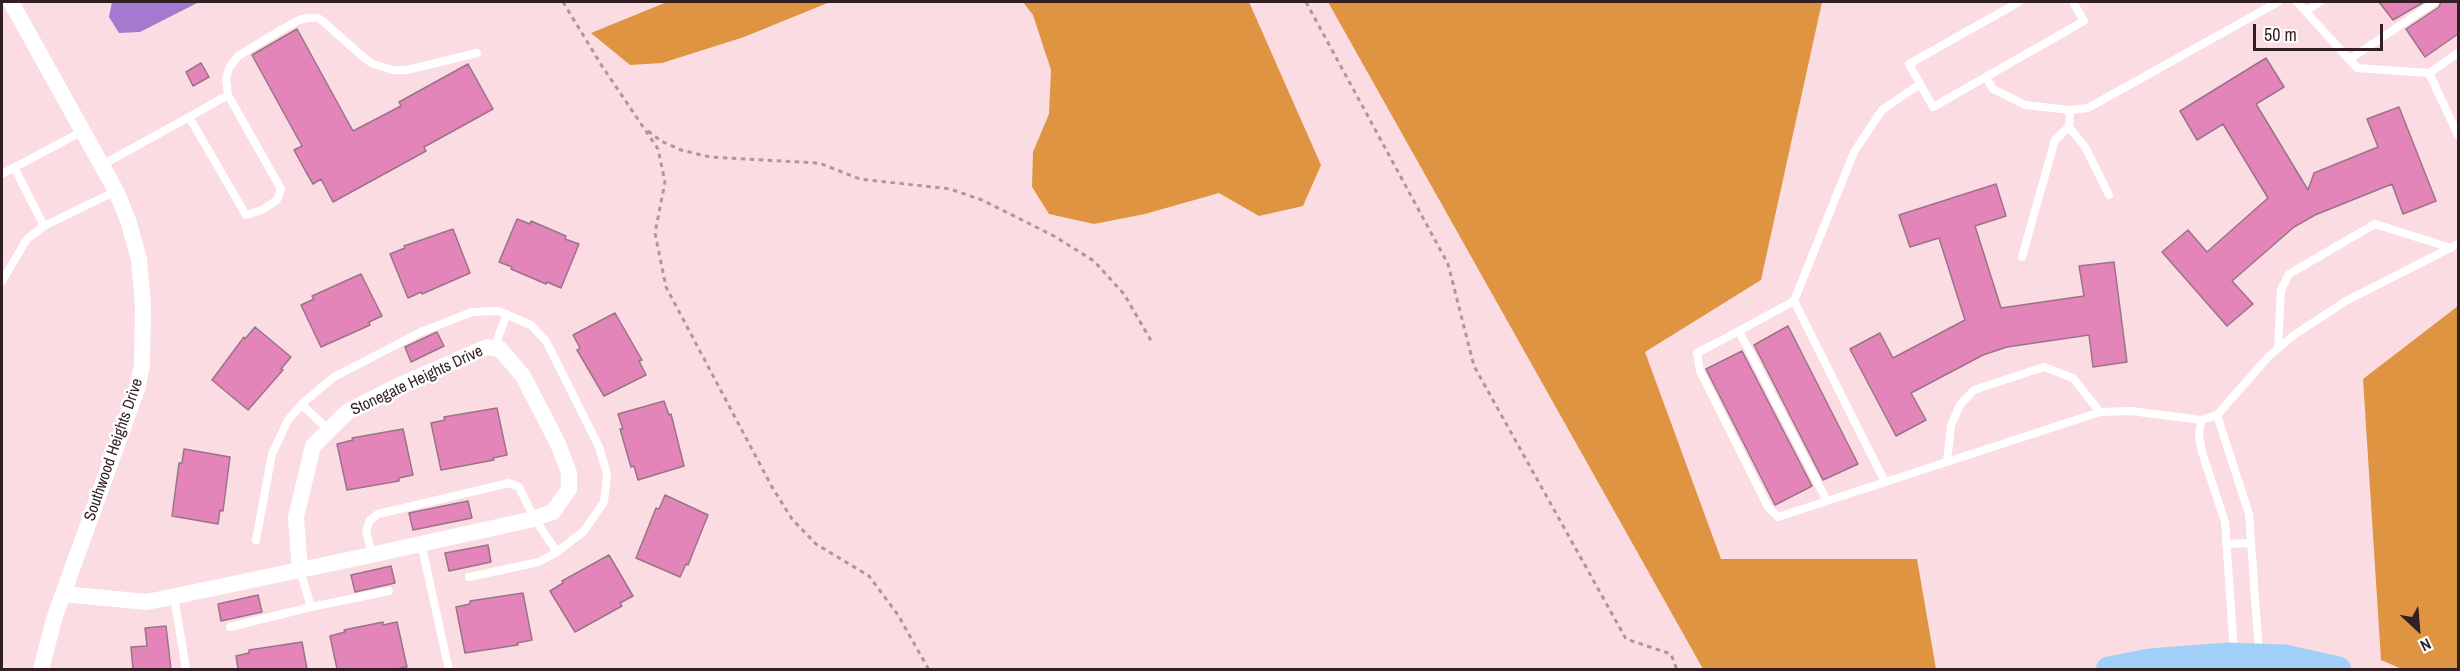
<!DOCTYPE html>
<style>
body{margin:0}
#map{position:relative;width:2460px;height:671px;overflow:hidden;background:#fbdce2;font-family:"Archivo Narrow",sans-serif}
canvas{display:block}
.frame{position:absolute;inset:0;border:3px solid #321f23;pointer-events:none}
.north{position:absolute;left:2388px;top:599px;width:60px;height:60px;-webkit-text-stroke:4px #fff;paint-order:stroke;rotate:154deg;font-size:16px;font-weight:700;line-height:24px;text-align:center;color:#321f23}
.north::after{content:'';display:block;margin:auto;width:21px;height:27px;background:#321f23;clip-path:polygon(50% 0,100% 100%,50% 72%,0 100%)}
.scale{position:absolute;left:2253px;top:24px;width:130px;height:27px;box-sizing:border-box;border:3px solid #321f23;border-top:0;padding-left:8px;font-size:18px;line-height:21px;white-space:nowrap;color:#321f23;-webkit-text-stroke:4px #fff;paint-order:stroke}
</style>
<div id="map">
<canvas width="2460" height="671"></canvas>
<div class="frame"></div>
<div class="north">N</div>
<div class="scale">50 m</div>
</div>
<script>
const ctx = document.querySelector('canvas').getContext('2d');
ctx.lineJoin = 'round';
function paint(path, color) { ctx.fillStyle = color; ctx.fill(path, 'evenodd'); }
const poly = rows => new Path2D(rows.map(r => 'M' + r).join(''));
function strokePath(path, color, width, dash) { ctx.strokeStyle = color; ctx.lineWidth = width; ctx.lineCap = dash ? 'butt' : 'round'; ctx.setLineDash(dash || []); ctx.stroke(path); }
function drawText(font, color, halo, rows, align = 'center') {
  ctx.font = font + ' "Archivo Narrow",sans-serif'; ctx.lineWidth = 5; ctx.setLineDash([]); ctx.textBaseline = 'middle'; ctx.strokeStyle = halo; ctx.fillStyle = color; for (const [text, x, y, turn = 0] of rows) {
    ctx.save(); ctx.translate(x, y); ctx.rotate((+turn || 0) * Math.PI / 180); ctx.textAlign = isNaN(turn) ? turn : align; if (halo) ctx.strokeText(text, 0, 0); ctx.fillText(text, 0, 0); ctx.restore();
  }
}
paint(poly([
 [667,2,830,2,744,37,662,63,630,65,591,33],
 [1023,2,1249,2,1321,165,1303,206,1259,216,1219,193,1145,214,1094,224,1049,214,1032,187,1033,152,1049,114,1051,70,1033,15],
 [1328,2,1822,2,1761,280,1645,352,1721,559,1917,559,1936,669,1703,669],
 [2458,306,2458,669,2402,669,2381,660,2363,379]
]), '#de9441');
paint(poly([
 [112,2,199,2,140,32,119,33,109,17]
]), '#a479cf');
const building = poly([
 [2379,2,2424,2,2393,20,2379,2],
 [2441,2,2458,2,2458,34,2425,57,2406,29,2439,7,2441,2],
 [297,29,353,131,401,106,399,102,468,64,493,109,424,147,426,151,333,202,321,179,313,184,306,172,294,150,302,146,252,55,297,29],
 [2266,58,2284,87,2256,104,2308,190,2314,173,2378,147,2367,119,2399,107,2436,201,2403,214,2392,184,2315,215,2294,227,2232,281,2253,304,2227,326,2162,252,2188,230,2207,252,2268,198,2223,124,2197,140,2180,111,2266,58],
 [201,63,209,77,193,86,186,72,201,63],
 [1996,184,2006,216,1975,226,2001,308,2084,296,2079,266,2114,262,2127,362,2093,367,2089,335,2007,347,1983,355,1911,393,1926,420,1896,436,1850,349,1880,333,1893,358,1965,320,1939,238,1910,247,1899,215,1996,184],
 [517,219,530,224,531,221,566,236,565,239,579,244,561,288,547,282,546,284,511,269,512,267,499,262,517,219],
 [453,229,470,273,422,294,421,292,408,298,390,254,405,248,404,246,453,229],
 [361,274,382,316,369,322,370,325,321,347,301,305,314,299,312,296,361,274],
 [615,313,642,360,639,361,646,375,604,396,577,350,580,348,573,335,615,313],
 [1788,326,1858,464,1823,480,1754,345,1788,326],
 [255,327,291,357,281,369,283,370,248,410,212,380,244,337,245,339,255,327],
 [437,332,444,346,411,362,405,347,437,332],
 [1742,351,1812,486,1775,505,1706,369,1742,351],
 [664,401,669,415,671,414,684,466,638,480,634,466,631,467,620,429,623,429,618,414,664,401],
 [497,408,507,455,493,458,494,460,441,470,431,423,445,420,444,417,497,408],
 [403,429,413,475,399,478,399,481,347,490,337,444,353,440,352,438,403,429],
 [184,449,230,457,223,511,220,510,218,524,172,516,179,463,182,463,184,449],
 [665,495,708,515,688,565,686,564,680,577,636,558,656,508,659,509,665,495],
 [468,501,472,518,413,530,409,513,468,501],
 [488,545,491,562,449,571,445,553,488,545],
 [609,555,633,596,620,603,622,606,575,632,550,591,563,583,562,581,609,555],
 [391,566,395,583,355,592,351,575,391,566],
 [523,593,532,640,517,643,518,645,465,653,456,607,470,604,470,601,523,593],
 [258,595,262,612,221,621,218,604,258,595],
 [383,622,383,625,397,622,407,667,396,669,337,669,330,636,345,632,344,630,383,622],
 [166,626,171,669,133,669,131,647,147,646,145,628,166,626],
 [302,642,307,669,238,669,236,656,249,653,249,650,302,642]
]);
paint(building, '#e485ba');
strokePath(building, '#9b7388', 1.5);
strokePath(poly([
 [563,2,602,66,658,149,665,182,655,233,666,287,772,487,792,519,816,544,869,576,898,615,929,670],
 [1306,2,1448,264,1474,366,1626,639,1671,654,1677,670],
 [648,131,661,141,681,150,710,157,819,163,860,179,950,189,982,200,1054,236,1094,261,1124,294,1153,344]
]), '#b0959a', 3, [4.5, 4.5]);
strokePath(poly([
 [2019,2,1909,64,1933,107,2084,21,2073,2],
 [2297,2,2357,68,2429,73],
 [2306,11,2320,2],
 [2458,53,2429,73,2458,135],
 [2350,59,2435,2],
 [1986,77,1993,89,2025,105,2070,110,2088,108,2278,2],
 [228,95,226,79,229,68,238,56,281,30,299,20,307,18,318,18,324,22,363,57,373,64,393,70,407,70,477,53],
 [2069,127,2085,147,2109,195],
 [102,165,189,117,228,95,281,189,277,200,262,210,246,215,189,117],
 [14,167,44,226],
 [2,174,83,131],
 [2022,257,2055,140,2069,127,2070,110],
 [2,281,27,239,44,226,116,191],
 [1794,301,1739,331,1827,501],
 [1739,331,1697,353,1700,371,1768,507,1778,517,2100,412,2131,411,2201,420,2217,415,2269,356,2294,335,2346,301,2458,244],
 [494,348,507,314],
 [2278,348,2281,290,2289,274,2375,224,2451,248],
 [302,405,329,430],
 [2217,415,2249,514,2259,654],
 [2201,420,2199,435,2202,452,2225,522,2234,652],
 [1947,462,1951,425,1960,405,1974,390,2044,367,2073,378,2100,412],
 [1885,482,1794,301,1854,152,1882,110,1920,84],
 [256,540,272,454,288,420,304,402,334,377,421,332,472,312,498,311,531,325,546,341,599,447,607,474,604,502,584,531,557,552,534,518,519,487,509,483,378,514,370,520,366,531,372,554],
 [421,543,449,670],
 [2226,544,2251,543],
 [300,570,311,607,389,591],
 [469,577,539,562,557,552],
 [174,597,186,669],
 [230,627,311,607]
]), '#fff', 8);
strokePath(poly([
 [11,2,116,191,128,220,139,259,143,305,142,365,137,389,54,619,41,670],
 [63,594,147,602,362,557,529,520,553,512,569,489,569,473,558,444,523,376,500,349,487,347,400,385,347,412,313,446,296,517,300,570]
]), '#fff', 16);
strokePath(poly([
 [2109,670,2150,662,2228,656,2284,658,2338,670]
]), '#a0d0f8', 27);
drawText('16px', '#321f23', '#fff', [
 ["Stonegate Heights Drive",417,381,-25],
 ["Southwood Heights Drive",114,450,-71]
]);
</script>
